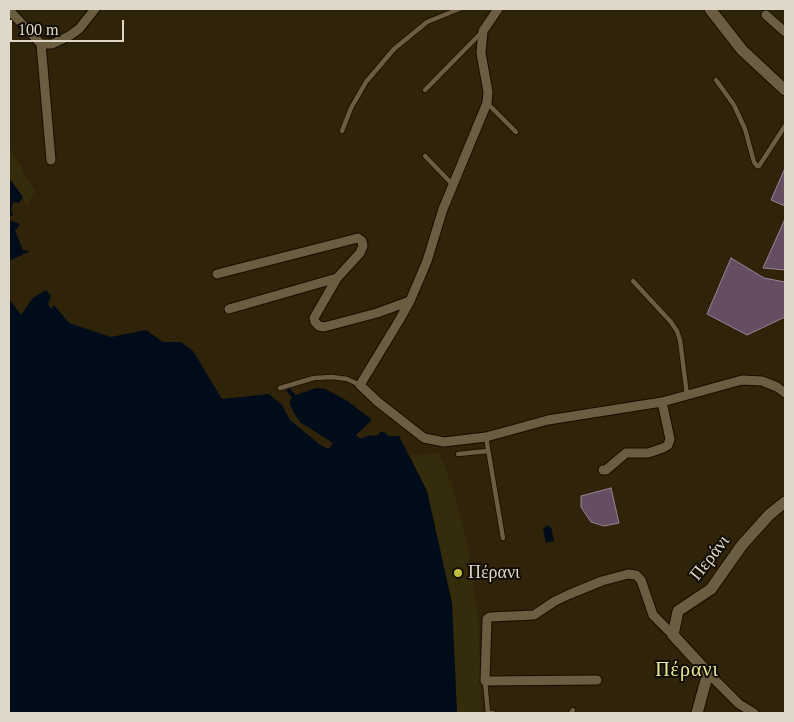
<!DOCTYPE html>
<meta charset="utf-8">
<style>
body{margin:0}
#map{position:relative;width:794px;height:722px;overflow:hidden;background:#2f2309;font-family:"PT Serif",serif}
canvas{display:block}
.frame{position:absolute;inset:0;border:10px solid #dfd7c8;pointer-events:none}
.scale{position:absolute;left:10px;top:20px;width:114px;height:22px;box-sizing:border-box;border:2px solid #dfd7c8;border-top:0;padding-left:6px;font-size:15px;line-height:18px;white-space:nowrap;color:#dfd7c8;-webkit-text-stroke:4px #120d04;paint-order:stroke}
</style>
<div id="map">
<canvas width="794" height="722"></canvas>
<div class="frame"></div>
<div class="scale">100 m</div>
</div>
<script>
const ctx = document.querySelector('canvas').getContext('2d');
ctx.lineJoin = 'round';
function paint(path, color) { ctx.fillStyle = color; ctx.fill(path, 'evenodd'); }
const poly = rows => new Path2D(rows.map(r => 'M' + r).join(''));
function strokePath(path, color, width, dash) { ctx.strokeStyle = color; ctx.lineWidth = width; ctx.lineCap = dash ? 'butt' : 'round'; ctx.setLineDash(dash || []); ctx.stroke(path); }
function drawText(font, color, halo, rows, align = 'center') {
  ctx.font = font + ' "PT Serif",serif'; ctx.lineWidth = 4; ctx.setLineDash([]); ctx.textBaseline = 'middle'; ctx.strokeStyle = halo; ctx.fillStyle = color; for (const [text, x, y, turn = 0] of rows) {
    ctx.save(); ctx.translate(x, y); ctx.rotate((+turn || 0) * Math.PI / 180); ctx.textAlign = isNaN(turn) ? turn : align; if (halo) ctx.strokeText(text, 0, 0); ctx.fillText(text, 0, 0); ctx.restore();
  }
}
paint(poly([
 [9,150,16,158,35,192,26,206,23,197,9,178],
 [439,453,452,485,467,543,478,618,482,713,457,713,452,603,427,491,410,456]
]), '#342c0b');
paint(poly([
 [9,178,23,197,19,203,13,202,11,210,13,215,9,217],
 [9,220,20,224,15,231,23,250,30,251,9,261],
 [46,290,51,296,48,304,51,309,54,305,69,323,111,337,146,330,163,342,181,342,193,351,222,399,269,394,282,405,290,420,319,444,326,448,330,448,333,443,300,422,296,416,290,405,290,401,292,397,286,391,289,388,296,395,316,388,325,389,346,400,371,419,371,421,356,435,360,439,367,436,379,435,380,432,384,432,388,436,399,436,427,491,452,603,457,713,9,713,9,299,21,315,33,298],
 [549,525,549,527,551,527,554,541,546,543,543,529,545,528,545,526]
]), '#000c1a');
const building = poly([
 [785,168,785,206,771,200,785,168],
 [785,219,785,270,763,268,785,219],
 [731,258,764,278,785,282,785,317,747,335,707,314,731,258],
 [611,488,619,523,604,526,591,522,581,507,581,496,611,488]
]);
paint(building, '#664e62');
strokePath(building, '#9c8297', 1);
const service = poly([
 [716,80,734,105,745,129,754,162,757,166,759,166,785,126],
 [425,90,482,32],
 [488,104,516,132],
 [342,131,351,108,366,82,394,49,427,22,459,9],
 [425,156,453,185],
 [633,281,671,322,677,331,680,340,687,395],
 [280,388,314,378,332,377,347,379,360,385],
 [486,437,503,538],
 [458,454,488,451],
 [485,681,488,713,493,713],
 [571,713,573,710]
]);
const minor = poly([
 [498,9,483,31,481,53,488,92,487,103,443,209,427,261,410,301,400,319,360,385,378,402,424,438,444,442,486,437,548,420,662,402,742,380,762,381,777,387,785,393],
 [9,10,41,44,51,160],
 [766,15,785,32],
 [41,44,52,44,69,36,79,29,95,9],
 [217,274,358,238,362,241,363,246,360,253,337,278,314,318,315,322,319,326,324,327,377,313,410,301],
 [229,309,337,278],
 [603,470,606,470,626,453,648,453,663,448,668,445,670,439,662,402],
 [708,673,739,704,754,713],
 [597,680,485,681,487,619,490,617,534,615,555,601,570,594,602,581,628,574,636,575,641,580,653,615,673,635]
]);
const tertiary = poly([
 [710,9,742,50,785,90],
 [697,713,708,673,673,635,678,611,711,589,742,545,769,515,785,502]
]);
strokePath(service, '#160c00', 6);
strokePath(minor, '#160c00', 11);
strokePath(tertiary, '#160c00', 13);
strokePath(service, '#6a5d42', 4.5);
strokePath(minor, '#6a5d42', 9);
strokePath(tertiary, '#6a5d42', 11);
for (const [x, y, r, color] of [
 [458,573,5,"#bfbe41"]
]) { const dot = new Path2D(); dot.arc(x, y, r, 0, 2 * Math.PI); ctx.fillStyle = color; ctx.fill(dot); strokePath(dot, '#120d04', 2); }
drawText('18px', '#dfd7c8', '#120d04', [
 ["Περάνι",710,558,-52]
]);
drawText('18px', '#dfd7c8', '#120d04', [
 ["Πέρανι",468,573]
], 'left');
ctx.letterSpacing = '1px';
drawText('20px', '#e7e899', '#120d04', [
 ["Πέρανι",687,670]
]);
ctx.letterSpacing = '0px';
</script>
